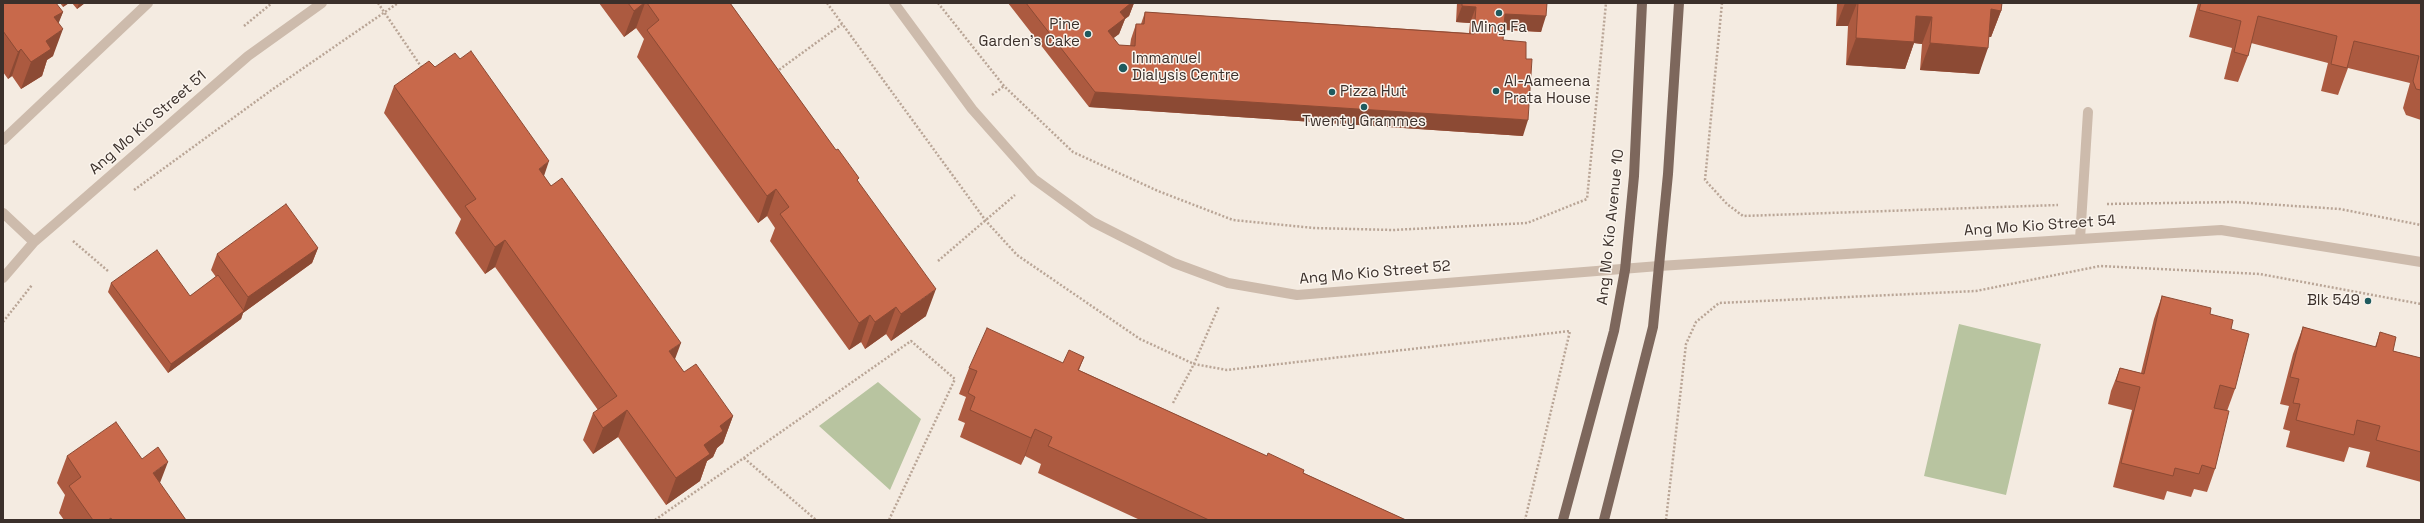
<!DOCTYPE html>
<meta charset="utf-8">
<style>
body{margin:0}
#map{position:relative;width:2424px;height:523px;overflow:hidden;background:#f4ebe1;font-family:"Space Grotesk",sans-serif}
canvas{display:block}
.frame{position:absolute;inset:0;border:4px solid #3b302b;pointer-events:none}
</style>
<div id="map">
<canvas width="2424" height="523"></canvas>
<div class="frame"></div>
</div>
<script>
const ctx = document.querySelector('canvas').getContext('2d');
ctx.lineJoin = 'round';
function paint(path, color) { ctx.fillStyle = color; ctx.fill(path, 'evenodd'); }
const poly = rows => new Path2D(rows.map(r => 'M' + r).join(''));
function strokePath(path, color, width, dash) { ctx.strokeStyle = color; ctx.lineWidth = width; ctx.lineCap = dash ? 'butt' : 'round'; ctx.setLineDash(dash || []); ctx.stroke(path); }
function drawText(font, color, halo, rows, align = 'center') {
  ctx.font = font + ' "Space Grotesk",sans-serif'; ctx.lineWidth = 3; ctx.setLineDash([]); ctx.textBaseline = 'middle'; ctx.strokeStyle = halo; ctx.fillStyle = color; for (const [text, x, y, turn = 0] of rows) {
    ctx.save(); ctx.translate(x, y); ctx.rotate((+turn || 0) * Math.PI / 180); ctx.textAlign = isNaN(turn) ? turn : align; if (halo) ctx.strokeText(text, 0, 0); ctx.fillText(text, 0, 0); ctx.restore();
  }
}
paint(poly([
 [1959,324,2041,344,2006,495,1924,476],
 [878,382,921,419,890,490,819,426]
]), '#b8c4a0');
strokePath(poly([
 [378,3,422,68],
 [827,3,986,221,1017,255,1140,339,1194,364,1227,370,1570,331,1525,520],
 [938,3,1004,86,1073,152,1158,191,1233,220,1314,228,1393,230,1527,223,1587,199,1606,3],
 [1722,3,1705,180,1727,204,1743,216,2058,205],
 [244,26,272,3],
 [776,72,842,24],
 [992,95,1004,86],
 [134,190,273,89,398,3],
 [2107,204,2234,202,2340,209,2421,225],
 [73,241,108,271],
 [938,261,1015,195],
 [3,322,32,285],
 [1173,403,1194,364,1219,306],
 [744,458,816,520],
 [655,520,911,341,955,379,889,520],
 [1666,520,1686,344,1696,322,1719,303,1976,291,2100,266,2260,274,2421,304]
]), '#b9a596', 2.5, [2, 2]);
strokePath(poly([
 [894,3,972,109,1034,179,1093,222,1174,263,1228,283,1297,295,1659,266,2221,230,2421,262],
 [3,140,148,3],
 [3,213,34,242],
 [2080,239,2088,112],
 [3,278,34,242,55,224,248,56,322,3]
]), '#cdbbac', 10);
strokePath(poly([
 [1563,520,1614,331,1625,270,1634,176,1642,3],
 [1604,520,1653,327,1668,174,1679,3]
]), '#7d675c', 10);
paint(poly([
 [3,3,63,12,58,23,53,56,47,60,42,76,21,89,12,76,8,79,3,72],
 [60,3,69,3,63,7],
 [72,3,85,3,77,9],
 [599,3,730,3,858,181,926,316,891,341,886,334,865,349,861,342,849,350,770,241,775,228,767,216,758,223,637,57,644,39,636,28,624,37],
 [1008,3,1134,3,1129,16,1125,19,1119,34,1113,38,1119,45,1130,46,1131,39,1136,24,1141,24,1145,12,1469,33,1470,23,1456,22,1457,3,1547,3,1541,32,1504,30,1503,40,1523,136,1089,107],
 [1837,3,2002,3,2001,11,1991,37,1989,37,1979,74,1920,70,1922,44,1914,43,1905,69,1846,65,1848,26,1836,26],
 [2198,3,2421,3,2421,120,2406,115,2403,108,2410,83,2348,68,2338,95,2321,91,2328,63,2251,43,2248,56,2238,82,2224,79,2232,48,2189,37],
 [460,59,544,176,684,372,733,416,723,443,717,448,713,457,707,461,700,481,666,505,618,437,593,454,583,440,593,413,598,410,495,267,485,274,455,233,461,219,384,113,394,86,435,67],
 [318,248,312,263,243,313,241,319,168,373,108,292,111,283,190,296,216,277,211,270,217,254],
 [2162,296,2210,314,2231,329,2235,389,2227,411,2215,469,2207,492,2194,489,2191,497,2167,491,2164,500,2113,487,2132,410,2108,404,2111,391,2120,368,2141,373,2154,319],
 [2303,327,2375,347,2380,332,2393,351,2421,358,2421,482,2366,467,2370,452,2349,447,2344,462,2286,447,2290,431,2283,429,2289,406,2280,404,2293,354],
 [1084,357,1079,370,1406,520,1140,520,1038,473,1041,464,1025,456,1021,465,960,437,965,423,958,420,966,397,959,394,969,368,1063,363],
 [67,456,160,484,186,520,64,520,59,513,65,495,57,483]
]), '#ac5a40');
paint(poly([
 [64,3,69,3,63,7],
 [79,3,85,3,77,9],
 [644,3,645,3,636,28,624,37,634,11],
 [1131,3,1134,3,1129,16,1125,19,1119,34,1102,47,1108,31,1120,12],
 [1845,3,1857,3,1848,26,1836,26],
 [1462,6,1476,7,1470,23,1456,22],
 [1991,9,2001,11,1991,37,1981,36],
 [63,12,54,35,63,29,53,56,47,60,42,76,21,89,31,62,54,17],
 [1505,14,1546,16,1541,32,1499,29],
 [1916,16,1932,17,1922,44,1914,43,1905,69,1846,65,1856,38],
 [1930,43,1988,48,1979,74,1920,70],
 [21,49,12,76,8,79,18,52],
 [1095,92,1528,120,1523,136,1089,107],
 [549,161,540,188,539,169],
 [776,189,767,216,758,223,767,196],
 [505,240,495,267,485,274,495,247],
 [318,248,312,263,243,313,241,319,168,373,171,364,243,311,248,297],
 [936,289,926,316,891,341,901,314],
 [896,307,886,334,865,349,875,322],
 [870,315,861,342,849,350,859,323],
 [681,343,671,370,669,351],
 [627,410,618,437,593,454,603,428],
 [733,416,723,443,717,448,713,457,707,461,700,481,666,505,676,478,720,426],
 [1035,429,1025,456,1021,465,1031,438],
 [168,462,158,488,153,473]
]), '#8c4a34');
const building = poly([
 [3,3,56,3,63,12,54,17,63,29,46,41,51,49,31,62,21,49,18,52,3,31,3,3],
 [628,3,644,3,634,11,628,3],
 [647,3,730,3,836,150,838,149,859,178,857,180,936,289,901,314,896,307,875,322,870,315,859,323,780,214,789,207,776,189,767,196,647,30,659,20,647,3],
 [1026,3,1131,3,1120,12,1125,18,1108,31,1119,45,1135,46,1136,24,1144,24,1145,12,1474,34,1476,7,1462,6,1462,3,1547,3,1546,16,1505,14,1503,40,1526,42,1526,59,1532,59,1528,120,1095,92,1026,3],
 [1858,3,2002,3,2001,11,1991,9,1988,48,1930,43,1932,17,1916,16,1914,42,1856,38,1858,3],
 [2201,3,2421,3,2421,90,2416,89,2413,81,2419,56,2354,41,2347,68,2331,64,2337,36,2258,16,2248,56,2234,52,2241,21,2199,10,2201,3],
 [471,51,549,161,539,169,551,186,562,178,681,343,669,351,684,372,696,364,733,416,720,426,723,431,704,445,710,454,676,478,627,410,603,428,593,413,617,396,505,240,495,247,465,206,476,199,394,86,429,61,435,67,455,53,460,59,471,51],
 [286,204,318,248,248,297,217,254,286,204],
 [157,250,190,296,218,275,244,311,171,364,111,283,157,250],
 [2162,296,2211,308,2210,314,2233,320,2231,329,2249,334,2235,389,2220,385,2214,408,2229,411,2215,469,2202,465,2199,474,2175,468,2173,476,2121,463,2140,387,2116,381,2120,368,2144,374,2162,296],
 [2303,327,2376,347,2380,332,2396,337,2393,351,2421,358,2421,452,2376,440,2380,426,2357,420,2354,435,2296,420,2300,404,2293,403,2299,379,2290,377,2303,327],
 [987,328,1063,363,1069,350,1084,357,1078,370,1267,456,1268,453,1304,470,1303,473,1406,520,1209,520,1048,446,1052,437,1035,429,1031,438,970,410,975,397,968,393,977,371,969,368,987,328],
 [116,422,142,459,158,447,168,462,153,473,186,520,112,520,111,518,108,520,93,520,69,486,81,477,67,456,116,422]
]);
paint(building, '#c8694b');
strokePath(building, '#8c4a34', 1);
for (const [x, y, r, color] of [
 [1499,13,4,"#1f5a5e"],
 [1088,34,4,"#1f5a5e"],
 [1123,68,5,"#1f5a5e"],
 [1496,91,4,"#1f5a5e"],
 [1332,92,4,"#1f5a5e"],
 [1364,107,4,"#1f5a5e"],
 [2368,301,4,"#1f5a5e"]
]) { const dot = new Path2D(); dot.arc(x, y, r, 0, 2 * Math.PI); ctx.fillStyle = color; ctx.fill(dot); strokePath(dot, '#fbf5ee', 1.5); }
drawText('15px', '#3b302b', '#fbf5ee', [
 ["Pine",1080,25,"right"],
 ["Garden’s Cake",1080,42,"right"],
 ["Ming Fa",1499,28,"center"],
 ["Immanuel",1132,59],
 ["Dialysis Centre",1132,76],
 ["Al-Aameena",1504,82],
 ["Prata House",1504,99],
 ["Pizza Hut",1340,92],
 ["Twenty Grammes",1364,122,"center"],
 ["Blk 549",2360,301,"right"]
], 'left');
drawText('15px', '#3b302b', '#fbf5ee', [
 ["Ang Mo Kio Street 51",148,123,-41],
 ["Ang Mo Kio Street 54",2040,226,-4],
 ["Ang Mo Kio Avenue 10",1611,227,-84],
 ["Ang Mo Kio Street 52",1375,273,-5]
]);
</script>
